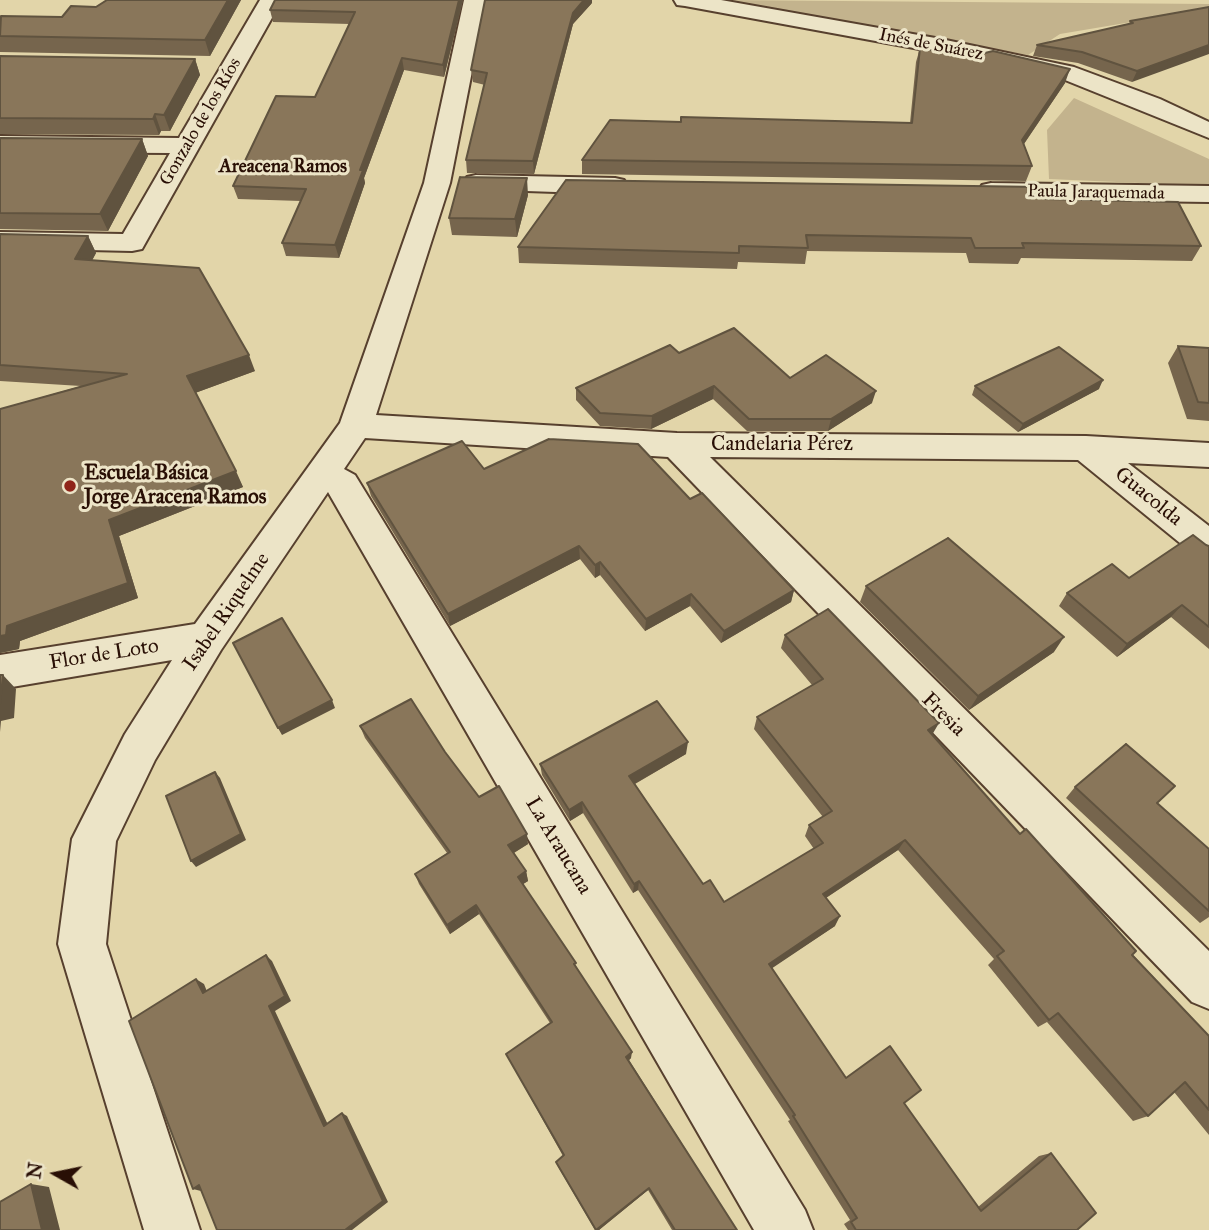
<!DOCTYPE html>
<meta charset="utf-8">
<style>
body{margin:0}
#map{position:relative;width:1209px;height:1230px;overflow:hidden;background:#e2d5a9;font-family:"IM FELL Great Primer",serif}
canvas{display:block}
.north{position:absolute;left:21px;top:1139px;width:70px;height:70px;-webkit-text-stroke:5px #ece4c7;paint-order:stroke;rotate:279deg;font-size:19px;font-weight:700;line-height:28px;text-align:center;color:#290f05}
.north::after{content:'';display:block;margin:auto;width:24px;height:32px;background:#290f05;clip-path:polygon(50% 0,100% 100%,50% 72%,0 100%)}
</style>
<div id="map">
<canvas width="1209" height="1230"></canvas>
<div class="north">N</div>
</div>
<script>
const ctx = document.querySelector('canvas').getContext('2d');
ctx.lineJoin = 'round';
function paint(path, color) { ctx.fillStyle = color; ctx.fill(path, 'evenodd'); }
const poly = rows => new Path2D(rows.map(r => 'M' + r).join(''));
function strokePath(path, color, width, dash) { ctx.strokeStyle = color; ctx.lineWidth = width; ctx.lineCap = dash ? 'butt' : 'round'; ctx.setLineDash(dash || []); ctx.stroke(path); }
function drawText(font, color, halo, rows, align = 'center') {
  ctx.font = font + ' "IM FELL Great Primer",serif'; ctx.lineWidth = 6; ctx.setLineDash([]); ctx.textBaseline = 'middle'; ctx.strokeStyle = halo; ctx.fillStyle = color; for (const [text, x, y, turn = 0] of rows) {
    ctx.save(); ctx.translate(x, y); ctx.rotate((+turn || 0) * Math.PI / 180); ctx.textAlign = isNaN(turn) ? turn : align; if (halo) ctx.strokeText(text, 0, 0); ctx.fillText(text, 0, 0); ctx.restore();
  }
}
paint(poly([
 [720,0,1209,4,1209,9,1060,34,1028,55],
 [1074,98,1209,159,1209,186,1049,179,1047,130]
]), '#c3b38d');
const street = poly([
 [260,0,282,0,142,249,132,251,0,248,0,232,123,234,170,153,0,152,0,136,179,138,260,0],
 [464,0,486,0,450,183,376,415,677,433,1086,436,1209,443,1209,467,1128,463,1209,526,1209,560,1196,556,1078,460,710,457,1209,951,1209,1009,1192,1002,668,457,365,438,344,469,355,475,805,1210,813,1230,754,1230,328,492,221,650,155,760,116,841,106,944,200,1230,144,1230,58,944,72,839,125,734,172,660,0,689,0,655,195,624,340,423,424,183,464,0],
 [674,0,721,0,941,39,1074,67,1160,99,1209,122,1209,138,1060,78,941,53,685,6,677,5,674,0],
 [476,175,615,178,624,180,628,186,624,192,615,194,467,189,463,183,467,177,476,175],
 [991,183,1209,186,1209,202,991,199,982,197,978,191,982,185,991,183]
]);
strokePath(street, '#57402e', 4);
paint(street, '#ece4c7');
paint(poly([
 [107,0,241,0,210,56,0,52,0,17,62,17,96,7],
 [463,0,444,77,404,70,364,178,365,183,339,258,286,256,282,243,301,201,238,199,233,186,315,97,350,24,273,22,270,10],
 [592,3,573,24,534,174,467,173,466,160,485,85,473,82,471,70],
 [1209,7,1132,82,1078,63,1033,56,1037,45,1129,24,1130,21],
 [920,48,1065,83,1024,144,1032,166,1026,181,582,174,582,160,681,122,910,123,916,62],
 [0,56,195,59,200,75,170,131,161,131,159,135,0,134],
 [0,138,142,139,148,156,108,231,0,229],
 [528,195,517,237,452,235,449,218],
 [1045,199,1201,246,1192,261,1021,258,1018,264,969,263,966,253,807,251,805,264,738,262,737,269,519,263,518,247],
 [0,234,88,236,96,253,92,260,255,371,195,393,243,487,119,536,138,598,20,641,19,649,0,653,0,409,81,386,0,381],
 [1178,346,1209,348,1209,421,1187,419,1168,363],
 [679,353,790,378,872,403,828,431,747,431,713,399,651,429,600,426,576,400,576,388],
 [975,386,1099,389,1018,432,972,395],
 [484,469,690,499,794,590,791,602,721,643,690,606,645,631,600,575,595,578,580,559,450,626,371,496,367,483],
 [1206,545,1209,546,1209,649,1171,617,1117,657,1059,606,1067,593,1129,578],
 [866,586,1054,652,969,710,860,602],
 [785,635,932,735,1020,834,1209,1036,1209,1135,1174,1092,1148,1116,1133,1121,1047,1022,1038,1027,988,965,994,959,898,850,826,898,835,926,771,968,846,1078,904,1103,978,1207,1039,1156,1051,1153,1077,1230,848,1230,844,1224,850,1220,788,1121,790,1120,638,890,633,893,583,813,570,821,542,775,540,764,686,754,635,784,703,884,724,902,814,849,805,836,809,825,823,817,754,729,757,717,812,685,781,648],
 [360,726,445,752,479,797,528,844,514,853,526,871,528,881,523,884,577,968,631,1058,629,1060,737,1230,672,1230,648,1190,599,1230,595,1230,557,1165,556,1162,563,1156,506,1054,550,1023,479,914,450,934,419,884,415,874,447,853,365,738],
 [1075,787,1157,803,1209,849,1209,917,1200,923,1066,798]
]), '#76654d');
paint(poly([
 [228,0,241,0,210,56,205,40],
 [459,0,463,0,444,77,443,65],
 [584,0,592,0,592,3,573,24,534,174,533,161,573,13],
 [1209,45,1209,54,1132,82,1137,71],
 [402,58,404,70,364,178,365,183,339,258,335,245,360,170],
 [195,59,200,75,170,131,164,115],
 [1070,69,1065,83,1017,154,1022,140],
 [155,114,161,131,159,135,153,119],
 [142,139,148,156,108,231,100,214],
 [527,178,528,195,517,237,515,219],
 [88,236,96,253,84,276,75,259],
 [249,355,255,371,195,393,187,376],
 [1103,380,1099,389,1018,432,1023,424],
 [714,386,713,399,651,429,652,416],
 [876,391,872,403,828,431,831,419],
 [236,471,243,487,119,536,138,598,20,641,19,649,0,653,0,636,7,626,109,520],
 [579,546,580,559,450,626,448,614],
 [600,562,600,575,595,578,595,565],
 [794,590,791,602,721,643,724,631],
 [691,594,690,606,645,631,646,619],
 [1182,605,1171,617,1117,657,1127,644],
 [1064,637,1054,652,969,710,978,696],
 [3,675,16,689,14,718,1,721,0,732,0,704],
 [332,700,335,708,282,735,278,728],
 [939,723,932,735,928,730],
 [688,742,686,754,629,787,629,776],
 [215,772,220,778,246,840,196,867,191,861],
 [582,802,583,813,570,821,569,810],
 [527,834,528,844,510,855,508,845],
 [905,840,898,850,818,903,823,894],
 [526,871,528,881,520,886,518,877],
 [639,881,638,890,633,893,634,884],
 [476,905,479,914,450,934,447,925],
 [840,916,835,926,765,973,769,964],
 [266,955,272,961,291,1001,275,1011,330,1129,324,1126,269,1006],
 [196,979,204,984,210,999,203,993],
 [632,1052,631,1058,626,1063,626,1057],
 [342,1113,347,1116,388,1202,352,1230,345,1230],
 [31,1184,49,1187,60,1230,42,1230],
 [199,1185,201,1191,193,1189],
 [649,1188,648,1190,599,1230,597,1230]
]), '#60533f');
const building = poly([
 [107,0,228,0,205,40,0,36,1,16,62,17,71,6,96,7,107,0],
 [275,0,459,0,443,65,402,58,360,170,363,170,335,245,282,243,306,189,233,186,276,96,315,97,355,12,270,10,275,0],
 [485,0,584,0,573,13,533,161,466,160,487,73,471,70,485,0],
 [1209,7,1209,45,1137,71,1082,52,1037,45,1133,23,1130,21,1209,7],
 [920,48,969,57,993,51,1070,69,1022,140,1032,166,582,160,610,120,681,122,681,117,912,123,920,48],
 [0,56,195,59,164,115,155,114,153,119,0,118,0,56],
 [0,138,142,139,100,214,0,213,0,138],
 [460,177,527,178,515,219,449,218,460,177],
 [566,180,1040,187,1045,199,1178,202,1201,246,1022,243,1024,248,975,248,971,238,806,235,808,248,739,246,739,253,518,247,566,180],
 [0,234,88,236,75,259,199,268,249,355,187,376,236,471,109,520,128,583,7,626,6,635,0,636,0,409,127,374,0,365,0,234],
 [734,328,790,378,826,355,876,391,831,419,749,419,714,386,652,416,600,413,576,388,670,345,679,353,734,328],
 [1178,346,1209,348,1209,403,1198,402,1178,346],
 [1059,347,1103,380,1023,424,975,386,1059,347],
 [549,439,638,444,690,499,702,493,794,590,724,631,691,594,646,619,600,562,595,565,579,546,448,614,367,483,462,441,484,469,549,439],
 [1193,535,1206,545,1209,546,1209,627,1182,605,1127,644,1067,593,1112,564,1129,578,1193,535],
 [948,538,1064,637,978,696,866,586,948,538],
 [828,609,939,723,928,730,1020,834,1026,829,1136,951,1132,955,1209,1036,1209,1110,1185,1082,1148,1116,1058,1013,1049,1020,997,956,1004,951,905,840,823,894,840,916,769,964,846,1078,890,1046,921,1090,904,1103,981,1211,1051,1153,1096,1213,1077,1230,856,1230,851,1222,857,1218,793,1116,795,1115,639,881,634,884,582,802,569,810,540,764,657,701,688,742,629,776,703,884,710,880,724,902,823,843,809,825,832,811,757,717,823,679,785,635,828,609],
 [282,618,332,700,278,728,233,643,282,618],
 [0,675,3,675,0,704,0,675],
 [411,699,445,752,479,797,499,786,527,834,508,845,526,871,518,877,576,963,574,964,632,1052,626,1057,737,1230,675,1230,649,1188,596,1230,556,1162,564,1155,506,1054,552,1022,476,905,447,925,415,874,450,852,360,726,411,699],
 [1126,744,1175,786,1157,803,1209,849,1209,911,1075,787,1126,744],
 [215,772,241,834,191,861,166,796,215,772],
 [266,955,285,996,269,1006,324,1126,342,1113,383,1201,345,1230,217,1230,199,1185,193,1189,129,1021,196,979,203,993,266,955],
 [31,1184,42,1230,0,1230,0,1202,31,1184]
]);
paint(building, '#89765a');
strokePath(building, '#60533f', 2);
for (const [x, y, r, color] of [
 [70,486,7,"#8f2418"]
]) { const dot = new Path2D(); dot.arc(x, y, r, 0, 2 * Math.PI); ctx.fillStyle = color; ctx.fill(dot); strokePath(dot, '#ece4c7', 2.5); }
drawText('18px', '#290f05', '#ece4c7', [
 ["Inés de Suárez",931,45,11],
 ["Gonzalo de los Ríos",201,122,-60],
 ["Paula Jaraquemada",1096,193,1]
]);
drawText('bold 19px', '#290f05', '#ece4c7', [
 ["Areacena Ramos",283,167]
]);
drawText('21px', '#290f05', '#ece4c7', [
 ["Candelaria Pérez",782,445],
 ["Guacolda",1148,497,39],
 ["Isabel Riquelme",227,612,-56],
 ["Flor de Loto",104,655,-9],
 ["Fresia",943,715,45],
 ["La Araucana",558,846,59]
]);
drawText('bold 21px', '#290f05', '#ece4c7', [
 ["Escuela Básica",84,474],
 ["Jorge Aracena Ramos",84,498]
], 'left');
</script>
